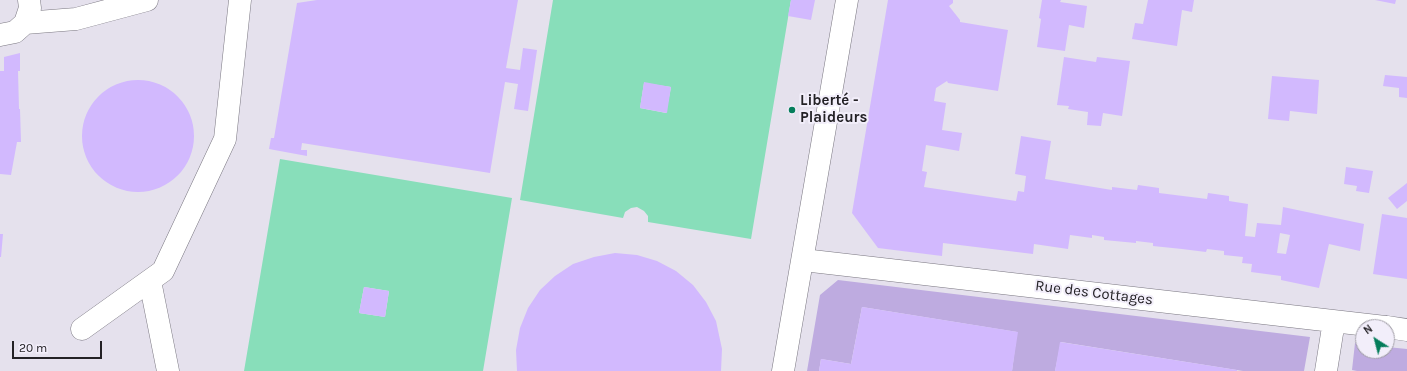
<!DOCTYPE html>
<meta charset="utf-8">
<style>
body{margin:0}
#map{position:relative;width:1407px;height:371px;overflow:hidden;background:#e5e1ed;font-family:Karla,sans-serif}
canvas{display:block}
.north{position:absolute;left:1355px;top:319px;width:40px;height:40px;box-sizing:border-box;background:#f2eefa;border:1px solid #9f9ca5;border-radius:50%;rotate:324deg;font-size:11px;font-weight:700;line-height:16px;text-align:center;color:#232125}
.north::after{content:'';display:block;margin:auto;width:14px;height:18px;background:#057d5b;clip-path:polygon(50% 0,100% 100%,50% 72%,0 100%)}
.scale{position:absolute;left:12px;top:341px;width:90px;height:18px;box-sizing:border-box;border:2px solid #232125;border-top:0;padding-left:5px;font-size:12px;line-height:14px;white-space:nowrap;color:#232125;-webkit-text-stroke:3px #f2eefa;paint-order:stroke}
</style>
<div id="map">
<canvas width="1407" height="371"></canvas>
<div class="north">N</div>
<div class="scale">20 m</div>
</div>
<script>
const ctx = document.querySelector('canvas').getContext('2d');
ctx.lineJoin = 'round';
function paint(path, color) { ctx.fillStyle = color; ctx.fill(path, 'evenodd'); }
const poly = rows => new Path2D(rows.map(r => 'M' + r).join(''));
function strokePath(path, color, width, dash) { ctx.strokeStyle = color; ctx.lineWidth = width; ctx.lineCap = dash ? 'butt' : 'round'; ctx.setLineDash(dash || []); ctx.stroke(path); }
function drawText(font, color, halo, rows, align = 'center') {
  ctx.font = font + ' Karla,sans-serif'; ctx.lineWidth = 4; ctx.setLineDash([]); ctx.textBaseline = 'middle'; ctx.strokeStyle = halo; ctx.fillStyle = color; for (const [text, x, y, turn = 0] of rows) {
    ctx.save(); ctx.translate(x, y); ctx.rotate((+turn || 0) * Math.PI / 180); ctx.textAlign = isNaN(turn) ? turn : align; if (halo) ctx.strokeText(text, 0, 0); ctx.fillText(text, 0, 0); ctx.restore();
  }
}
paint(poly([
 [838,280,1310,337,1304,371,1243,371,1061,342,1055,371,1012,371,1017,332,862,307,851,364,821,359,819,371,807,371,820,295],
 [1355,343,1363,344,1363,351,1387,351,1387,347,1407,349,1407,371,1357,371,1352,370]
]), '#beabe0');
paint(poly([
 [553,0,791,0,751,239,648,222,648,216,644,211,637,207,631,208,625,212,623,218,520,200],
 [644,83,671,87,666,113,640,108],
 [280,159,512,198,483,371,244,371],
 [364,287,389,291,385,317,359,313]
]), '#88deba');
paint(poly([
 [317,0,518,0,506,68,520,70,523,48,537,50,528,111,514,109,518,84,505,82,490,173,302,143,301,150,307,150,307,156,269,149,271,138,274,138,297,3],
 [791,0,815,0,811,20,788,16],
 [888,0,953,0,953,3,949,6,960,20,960,22,1008,30,998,91,948,83,947,81,936,88,934,101,946,103,942,130,962,133,959,151,926,145,922,171,927,172,924,187,1016,201,1018,191,1024,192,1026,176,1015,174,1021,136,1051,141,1045,179,1112,190,1112,187,1137,190,1138,185,1159,188,1159,193,1207,199,1208,193,1229,196,1229,201,1248,204,1245,236,1255,237,1257,223,1281,225,1283,207,1364,224,1360,251,1329,244,1319,288,1281,280,1281,276,1251,272,1252,264,1242,263,1243,257,1224,255,1224,251,1207,249,1206,252,1182,249,1153,246,1153,243,1136,241,1136,243,1104,240,1104,237,1092,235,1092,238,1070,235,1068,249,1034,244,1033,254,943,243,942,256,878,248,852,213],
 [1280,233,1290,235,1286,254,1277,253],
 [1042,0,1061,0,1060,2,1087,6,1084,28,1069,25,1065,51,1037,47,1041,19,1039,18],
 [1148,0,1194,0,1192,12,1182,10,1177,46,1132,39,1135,23,1143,24],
 [1375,0,1396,0,1395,4],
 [20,53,20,71,18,71,19,109,20,109,21,142,17,142,11,175,0,174,0,71,4,71,4,57],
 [1064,57,1096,62,1097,57,1130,61,1122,116,1103,113,1101,126,1087,125,1088,112,1068,109,1069,106,1057,105],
 [1385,75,1407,77,1407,98,1399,97,1399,88,1383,86],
 [1272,76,1319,80,1317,114,1290,111,1289,121,1268,119],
 '82 136a56 56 0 1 1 112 0a56 56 0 1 1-112 0Z',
 [644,82,671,87,667,113,640,108],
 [1346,167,1373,171,1369,193,1356,191,1357,186,1344,184],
 [1407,183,1407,201,1397,209,1388,198],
 [1382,214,1407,218,1407,279,1373,274],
 [0,234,3,234,1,257,0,257],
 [615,253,637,255,657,261,676,271,693,285,706,302,716,321,722,349,721,371,517,371,516,350,520,328,528,308,540,290,555,276,573,264,594,257],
 [364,287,389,291,385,317,359,313],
 [862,307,1018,332,1012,371,819,371,821,359,851,364],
 [1060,342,1237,370,1237,371,1055,371]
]), '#d2b9fe');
const minor = poly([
 [25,23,76,19,147,0],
 [0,35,15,32,25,23,30,8,29,0],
 [803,260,1385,327],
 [150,281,168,371],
 [1387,327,1407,330],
 [82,329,163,271,225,139,240,0],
 [1326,371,1334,321]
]);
const major = poly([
 [783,371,847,0]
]);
strokePath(minor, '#7a7781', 23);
strokePath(major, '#7a7781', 23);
strokePath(minor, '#fff', 22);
strokePath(major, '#fff', 22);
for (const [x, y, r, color] of [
 [792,110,4,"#057d5b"]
]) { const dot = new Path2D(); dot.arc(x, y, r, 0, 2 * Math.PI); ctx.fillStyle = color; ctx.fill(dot); strokePath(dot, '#f2eefa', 1.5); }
drawText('bold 15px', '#232125', '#f2eefa', [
 ["Liberté -",800,101],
 ["Plaideurs",800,118]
], 'left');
drawText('15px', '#232125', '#f2eefa', [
 ["Rue des Cottages",1094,293,7]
]);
</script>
